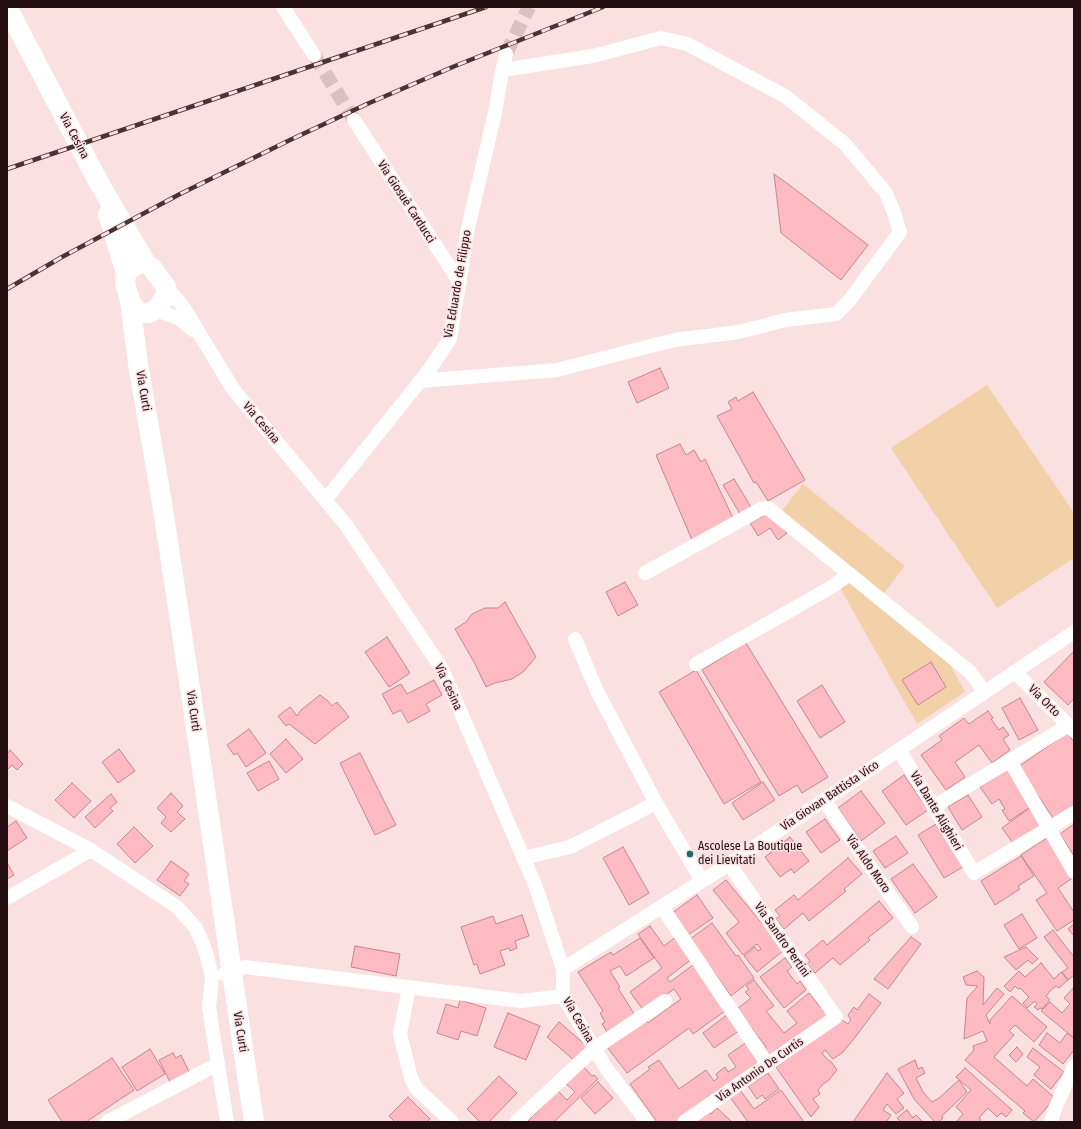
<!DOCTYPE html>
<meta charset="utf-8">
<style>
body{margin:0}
#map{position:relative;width:1081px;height:1129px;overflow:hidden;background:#fbe0e2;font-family:"Fira Sans Condensed",sans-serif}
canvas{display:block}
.frame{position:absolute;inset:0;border:8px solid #240e11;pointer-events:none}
</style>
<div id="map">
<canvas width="1081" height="1129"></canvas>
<div class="frame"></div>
</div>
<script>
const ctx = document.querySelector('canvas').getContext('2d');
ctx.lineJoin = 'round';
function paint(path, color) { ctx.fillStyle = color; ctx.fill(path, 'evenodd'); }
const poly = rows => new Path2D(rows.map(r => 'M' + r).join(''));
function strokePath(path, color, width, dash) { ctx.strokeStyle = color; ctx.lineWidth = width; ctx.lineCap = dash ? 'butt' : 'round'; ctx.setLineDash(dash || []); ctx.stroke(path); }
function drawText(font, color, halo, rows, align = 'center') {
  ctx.font = font + ' "Fira Sans Condensed",sans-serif'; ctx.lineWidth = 3; ctx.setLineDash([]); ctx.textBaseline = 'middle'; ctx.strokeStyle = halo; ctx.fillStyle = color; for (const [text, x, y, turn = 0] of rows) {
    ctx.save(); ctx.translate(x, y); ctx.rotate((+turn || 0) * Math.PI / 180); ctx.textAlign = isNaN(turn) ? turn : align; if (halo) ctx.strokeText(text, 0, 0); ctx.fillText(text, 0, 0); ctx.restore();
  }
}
paint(poly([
 [987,385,1074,513,1074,558,997,608,891,448],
 [803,484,905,566,883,594,780,513],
 [852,580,948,661,965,692,917,724,840,588]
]), '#f2d0a8');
const building = poly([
 [774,174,788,184,868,245,841,280,781,233,774,174],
 [660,368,669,388,637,403,628,382,660,368],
 [753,392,805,480,768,501,756,482,754,483,717,416,732,409,728,402,736,397,738,401,753,392],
 [680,444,686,455,694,450,701,462,705,459,733,518,692,540,656,455,680,444],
 [734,479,751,507,740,514,723,485,734,479],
 [769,513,787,533,778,540,770,528,758,536,750,523,769,513],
 [625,582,638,605,618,616,606,592,625,582],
 [505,602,536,657,523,672,512,679,495,683,486,687,474,662,455,629,466,622,472,614,485,608,498,608,505,602],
 [387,637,410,673,389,687,365,652,387,637],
 [746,643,828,777,802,793,797,785,779,796,702,670,746,643],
 [1074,651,1074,698,1068,705,1044,682,1074,651],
 [931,662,946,687,918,705,902,680,931,662],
 [696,670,761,782,724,804,659,692,696,670],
 [434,680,442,695,426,704,430,711,408,723,401,710,393,714,382,694,401,684,407,694,434,680],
 [822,685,845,722,820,738,797,701,822,685],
 [320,695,328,701,332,706,337,702,349,717,315,744,289,724,286,726,278,716,290,707,297,716,301,710,320,695],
 [1020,698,1038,730,1019,740,1002,708,1020,698],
 [988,711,993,718,991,719,999,730,1003,727,1009,735,1003,739,1010,750,992,763,979,745,955,762,965,777,946,790,921,755,942,740,939,736,964,718,969,724,988,711],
 [249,729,266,753,246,767,237,753,234,755,227,745,249,729],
 [1067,733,1074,742,1074,810,1056,822,1018,767,1067,733],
 [286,739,303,759,286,773,270,754,286,739],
 [119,749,135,771,118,783,102,762,119,749],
 [10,750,23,764,17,770,12,765,7,770,7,752,8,753,10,750],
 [360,753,396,825,375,835,340,763,360,753],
 [269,761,279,779,258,791,247,773,269,761],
 [1008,769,1032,806,1009,821,1002,810,1005,809,999,799,992,804,980,787,1008,769],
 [904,775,928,810,906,825,882,791,904,775],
 [763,782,775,800,743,820,732,803,763,782],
 [72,783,91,801,74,818,55,800,72,783],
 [861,791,885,823,861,841,838,808,861,791],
 [171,793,183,806,177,812,185,819,171,832,161,823,166,817,157,808,171,793],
 [111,794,117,802,110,808,113,811,95,828,85,817,111,794],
 [968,795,982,817,962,830,948,807,968,795],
 [1031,807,1044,826,1015,846,1002,828,1031,807],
 [825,819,840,840,821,853,806,832,825,819],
 [16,821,27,838,7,851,7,827,16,821],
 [941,821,968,864,944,878,918,835,941,821],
 [1074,824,1074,856,1060,834,1074,824],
 [134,827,153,846,135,863,117,844,134,827],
 [896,836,908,853,885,868,873,851,896,836],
 [790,837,809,861,794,873,791,869,780,877,765,857,790,837],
 [1048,837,1074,877,1058,888,1074,912,1074,920,1057,931,1036,900,1047,893,1021,855,1048,837],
 [623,847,649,893,629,905,603,858,623,847],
 [1021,856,1034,876,1018,886,1020,889,995,905,981,881,1021,856],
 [848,858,862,874,844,889,846,891,809,921,803,913,784,929,776,919,780,916,775,910,794,895,798,900,848,858],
 [171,861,189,874,184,881,189,884,180,896,157,880,171,861],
 [7,863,14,875,7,879,7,863],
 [913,864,937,897,915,913,891,879,913,864],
 [726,880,784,950,757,972,744,956,755,947,758,951,761,949,757,944,743,955,726,933,739,922,713,890,726,880],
 [697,895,713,918,688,935,672,913,697,895],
 [879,901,893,918,868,938,870,940,840,965,833,958,815,973,807,964,810,961,805,955,823,940,827,945,879,901],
 [1022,914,1037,938,1019,949,1004,925,1022,914],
 [522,915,529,936,515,941,517,948,510,951,509,948,500,951,505,965,480,974,477,964,474,965,461,927,493,916,496,924,522,915],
 [712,923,736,956,738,955,754,978,731,996,690,939,712,923],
 [1074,924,1074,936,1068,929,1074,924],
 [650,926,664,946,677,936,693,958,667,978,670,982,693,965,725,1011,693,1034,689,1028,627,1073,607,1047,645,1019,648,1023,681,999,674,989,644,1011,630,992,662,968,638,934,650,926],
 [1053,930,1074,957,1074,975,1068,980,1062,972,1068,968,1044,937,1053,930],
 [911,937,921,944,888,989,874,979,911,937],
 [640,938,654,958,626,976,620,966,610,971,620,987,618,988,636,1017,609,1035,602,1024,605,1022,600,1013,603,1011,578,972,611,952,613,955,640,938],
 [355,946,400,954,396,976,351,967,355,946],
 [1026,947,1038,959,1032,964,1028,960,1016,970,1004,957,1026,947],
 [785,958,792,967,787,971,797,984,800,981,806,990,784,1008,760,977,785,958],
 [1041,963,1054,979,1061,972,1068,980,1059,988,1056,986,1050,991,1046,996,1050,1000,1042,1009,1040,1008,1038,1010,1034,1007,1037,1004,1035,1001,1027,1008,1023,1003,1029,997,1020,988,1018,989,1015,986,1010,992,1004,986,1019,971,1025,977,1041,963],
 [977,971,984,977,983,1005,997,988,1004,994,986,1015,990,1024,990,1020,1012,996,1047,1027,1034,1042,1015,1025,1009,1031,1014,1035,994,1057,1027,1086,1033,1079,1055,1098,1034,1122,1023,1113,1025,1111,965,1060,974,1050,973,1046,987,1041,983,1031,964,1039,967,998,978,986,966,985,963,977,977,971],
 [754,980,774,1006,766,1011,784,1033,797,1023,787,1011,809,993,828,1017,773,1060,764,1048,766,1047,737,1009,751,998,745,992,749,989,746,986,754,980],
 [1074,987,1074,1038,1041,1011,1050,1002,1062,1013,1070,1004,1064,998,1074,987],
 [869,994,881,1003,853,1040,842,1053,833,1059,825,1050,822,1053,825,1057,832,1063,837,1070,829,1080,822,1085,818,1090,820,1094,813,1099,819,1107,811,1117,776,1067,842,1020,848,1024,851,1020,848,1015,854,1007,857,1010,869,994],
 [460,1000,486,1008,477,1036,461,1031,458,1040,437,1033,446,1004,458,1008,460,1000],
 [508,1013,540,1026,526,1060,494,1047,508,1013],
 [728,1014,740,1030,714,1048,703,1033,728,1014],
 [559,1022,588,1047,576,1062,547,1037,559,1022],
 [1047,1033,1060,1043,1067,1033,1074,1038,1074,1050,1063,1064,1039,1045,1047,1033],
 [747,1042,761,1061,676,1122,657,1122,630,1084,650,1069,648,1067,659,1060,679,1089,706,1070,714,1081,718,1078,716,1074,725,1067,728,1072,736,1067,728,1055,747,1042],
 [1017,1047,1023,1054,1016,1062,1009,1055,1017,1047],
 [1033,1048,1064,1072,1051,1089,1034,1075,1040,1067,1027,1057,1033,1048],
 [150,1049,165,1074,137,1091,122,1067,150,1049],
 [173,1053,176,1058,181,1055,190,1074,171,1084,159,1060,173,1053],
 [112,1058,134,1090,86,1122,62,1122,48,1100,112,1058],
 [915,1060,918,1069,922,1067,925,1073,916,1078,923,1092,932,1102,939,1098,959,1080,967,1092,942,1116,943,1118,939,1122,935,1122,914,1099,898,1069,915,1060],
 [581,1064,592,1076,594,1075,598,1079,554,1122,527,1122,558,1091,567,1100,575,1092,563,1081,581,1064],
 [965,1068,1012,1110,1006,1117,1001,1113,997,1117,988,1108,979,1118,981,1120,979,1122,956,1122,963,1114,956,1107,971,1090,956,1077,965,1068],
 [768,1073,779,1089,765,1099,762,1095,757,1099,748,1086,768,1073],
 [887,1073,904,1093,897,1099,904,1108,896,1114,887,1104,883,1110,891,1115,886,1122,853,1122,887,1073],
 [499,1076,517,1093,489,1122,480,1122,467,1109,499,1076],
 [598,1082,613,1098,595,1114,581,1098,598,1082],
 [740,1090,754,1109,781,1090,804,1122,748,1122,730,1097,740,1090],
 [408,1097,430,1119,427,1122,395,1122,389,1116,408,1097],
 [717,1108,732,1122,698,1122,696,1120,707,1109,711,1114,717,1108],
 [907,1110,913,1118,916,1115,923,1122,901,1122,897,1118,907,1110]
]);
paint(building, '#febac1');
strokePath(building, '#c3878e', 1);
strokePath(poly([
 [506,54,529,7],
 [314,55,354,120]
]), '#dbc0c3', 14, [14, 7]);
strokePath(poly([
 [283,7,314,55],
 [354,120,460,283],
 [166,287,182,305,233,389,346,525,442,669,536,887,563,969,563,996,606,1068,647,1122],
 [155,310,178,318,193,330],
 [420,381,557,370,674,340,739,332,785,320,836,314,849,301,900,232,894,213,886,193,845,144,785,96,687,44,661,38,593,56,503,70],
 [325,500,429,370,450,339,468,228,495,113,501,77,506,54],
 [645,573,761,509,768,508,970,672,985,692],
 [575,639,597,691,656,803,702,881],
 [696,664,828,589,850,574],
 [1015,672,1074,731],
 [899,750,974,873,1074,813],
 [1010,761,1074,872],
 [824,800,912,927],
 [7,806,91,850,177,907,196,928,206,952,212,977,209,1008,227,1122],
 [933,807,1069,725],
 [523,858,570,847,656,803],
 [7,898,91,850],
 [662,907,768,1065],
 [563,969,729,864,1074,632],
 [224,974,245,967,521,1001,563,996],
 [409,987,400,1034,411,1078,416,1088,452,1122],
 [107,1122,218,1064],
 [516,1122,595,1048,665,1001],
 [684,1122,836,1017,729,864],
 [1051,1122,1054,1111,1074,1066]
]), '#fff', 14);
strokePath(poly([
 [7,7,99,183,146,263],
 [108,214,126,274],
 [146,263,152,268,166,287,166,293,162,302,155,310,148,313,141,313,134,308,130,301,125,283,126,274,131,268,139,264,146,263],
 [130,301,138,364,163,509,189,681,254,1122]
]), '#fff', 20);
const rail = poly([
 [7,169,486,7],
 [7,289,62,257,180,194,290,140,367,104,455,66,603,7]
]);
strokePath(rail, '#493335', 4.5);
strokePath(rail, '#fbe0e2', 3, [9]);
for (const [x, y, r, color] of [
 [690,854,4,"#1d6a67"]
]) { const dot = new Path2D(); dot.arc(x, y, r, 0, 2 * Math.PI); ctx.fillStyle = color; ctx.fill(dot); strokePath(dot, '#fbe0e2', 1.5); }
drawText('12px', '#240e11', '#fbe0e2', [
 ["Via Cesina",74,136,62],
 ["Via Giosuè Carducci",406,202,57],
 ["Via Eduardo de Filippo",458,284,-80],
 ["Via Curti",143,391,80],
 ["Via Cesina",261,423,50],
 ["Via Cesina",448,687,65],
 ["Via Orto",1044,701,45],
 ["Via Curti",193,711,82],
 ["Via Giovan Battista Vico",830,796,-34],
 ["Via Dante Alighieri",936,811,59],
 ["Via Aldo Moro",868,864,55],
 ["Via Sandro Pertini",782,940,55],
 ["Via Cesina",578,1020,60],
 ["Via Curti",240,1032,81],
 ["Via Antonio De Curtis",760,1070,-35]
]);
drawText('12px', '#240e11', '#fbe0e2', [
 ["Ascolese La Boutique",698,847],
 ["dei Lievitati",698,861]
], 'left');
</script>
